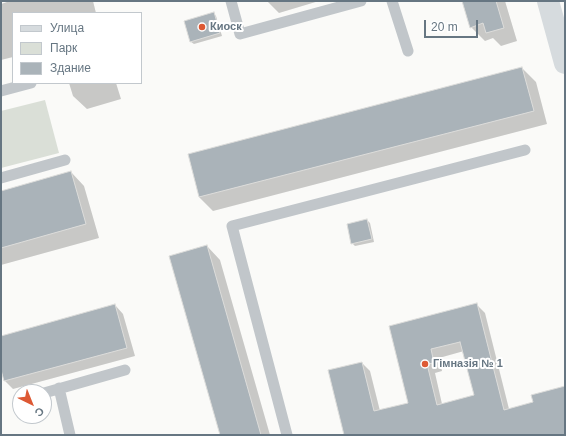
<!DOCTYPE html>
<meta charset="utf-8">
<style>
body{margin:0}
#map{position:relative;width:566px;height:436px;overflow:hidden;background:#fafaf8;font-family:Arial,sans-serif}
canvas{display:block}
.frame{position:absolute;inset:0;border:2px solid #667682;pointer-events:none}
.legend{position:absolute;left:12px;top:12px;width:130px;height:72px;box-sizing:border-box;background:#fff;border:1px solid #c2c8cd;margin:0;padding:5px 7px;list-style:none;font-size:12px;color:#667682}
.legend li{display:flex;align-items:center;gap:8px;height:20px}
.legend b{width:20px;border:1px solid #c2c8cd}
.north{position:absolute;left:12px;top:384px;width:40px;height:40px;box-sizing:border-box;background:#fff;border:1px solid #c2c8cd;border-radius:50%;rotate:137deg;font-size:11px;font-weight:700;line-height:16px;text-align:center;color:#667682}
.north::after{content:'';display:block;margin:auto;width:14px;height:18px;background:#dd5934;clip-path:polygon(50% 0,100% 100%,50% 72%,0 100%)}
.scale{position:absolute;left:424px;top:20px;width:54px;height:18px;box-sizing:border-box;border:2px solid #667682;border-top:0;padding-left:5px;font-size:12px;line-height:14px;white-space:nowrap;color:#667682;-webkit-text-stroke:3px #fff;paint-order:stroke}
</style>
<div id="map">
<canvas width="566" height="436"></canvas>
<div class="frame"></div>
<ul class="legend">
<li><b style="height:5px;background:#d6dbde"></b>Улица</li>
<li><b style="height:11px;background:#dadfd7"></b>Парк</li>
<li><b style="height:11px;background:#aab3b9"></b>Здание</li>
</ul>
<div class="north">С</div>
<div class="scale">20 m</div>
</div>
<script>
const ctx = document.querySelector('canvas').getContext('2d');
ctx.lineJoin = 'round';
function paint(path, color) { ctx.fillStyle = color; ctx.fill(path, 'evenodd'); }
const poly = rows => new Path2D(rows.map(r => 'M' + r).join(''));
function strokePath(path, color, width, dash) { ctx.strokeStyle = color; ctx.lineWidth = width; ctx.lineCap = dash ? 'butt' : 'round'; ctx.setLineDash(dash || []); ctx.stroke(path); }
function drawText(font, color, halo, rows, align = 'center') {
  ctx.font = font + ' Arial,sans-serif'; ctx.lineWidth = 4; ctx.setLineDash([]); ctx.textBaseline = 'middle'; ctx.strokeStyle = halo; ctx.fillStyle = color; for (const [text, x, y, turn = 0] of rows) {
    ctx.save(); ctx.translate(x, y); ctx.rotate((+turn || 0) * Math.PI / 180); ctx.textAlign = isNaN(turn) ? turn : align; if (halo) ctx.strokeText(text, 0, 0); ctx.fillText(text, 0, 0); ctx.restore();
  }
}
paint(poly([
 [45,100,59,153,1,168,1,111]
]), '#dadfd7');
paint(poly([
 [10,1,93,1,96,13,13,13,13,57,1,60,1,4],
 [267,1,319,1,279,13],
 [463,1,505,1,517,41,501,46,493,38,485,41,471,27],
 [213,13,216,16,222,36,194,44,191,42,185,21],
 [522,68,536,82,547,124,213,211,199,197],
 [69,83,116,83,121,99,87,109,73,96],
 [71,172,84,186,99,238,1,265,1,192],
 [367,220,370,223,374,242,355,246,352,243],
 [207,246,220,260,270,435,221,435],
 [115,305,123,314,135,356,13,389,5,381,1,367,1,337],
 [477,305,485,313,509,409,534,403,565,388,565,435,345,435,362,363,370,371,380,411,409,404,390,326],
 [464,351,475,396,442,404,435,373,442,371,439,358]
]), '#0003');
const building = poly([
 [462,1,496,1,504,28,486,33,483,23,470,28,462,1],
 [214,12,220,33,190,42,184,21,214,12],
 [522,67,534,111,199,197,188,154,522,67],
 [71,171,86,224,1,248,1,191,71,171],
 [367,219,372,239,351,244,347,224,367,219],
 [207,245,261,435,220,435,169,256,207,245],
 [477,303,504,410,533,402,531,395,565,386,565,435,344,435,328,370,362,362,374,411,408,403,389,326,477,303],
 [460,342,474,395,437,405,427,364,434,363,431,349,460,342],
 [115,304,127,348,4,381,1,370,1,336,115,304]
]);
paint(building, '#aab3b9');
strokePath(building, '#dcdcda', 1);
strokePath(poly([
 [231,1,240,34,361,1],
 [392,1,408,51],
 [1,91,31,83],
 [1,178,65,160],
 [59,388,70,435],
 [44,393,125,370],
 [19,400,20,400],
 [287,435,232,226,525,150]
]), '#c1c6ca', 11);
strokePath(poly([
 [548,1,565,63]
]), '#d6dbde', 22);
for (const [x, y, r, color] of [
 [202,27,4,"#dd5934"],
 [425,364,4,"#dd5934"]
]) { const dot = new Path2D(); dot.arc(x, y, r, 0, 2 * Math.PI); ctx.fillStyle = color; ctx.fill(dot); strokePath(dot, '#fff', 1.5); }
drawText('bold 11px', '#667682', '#fff', [
 ["Киоск",210,27],
 ["Гімназія № 1",433,364]
], 'left');
</script>
